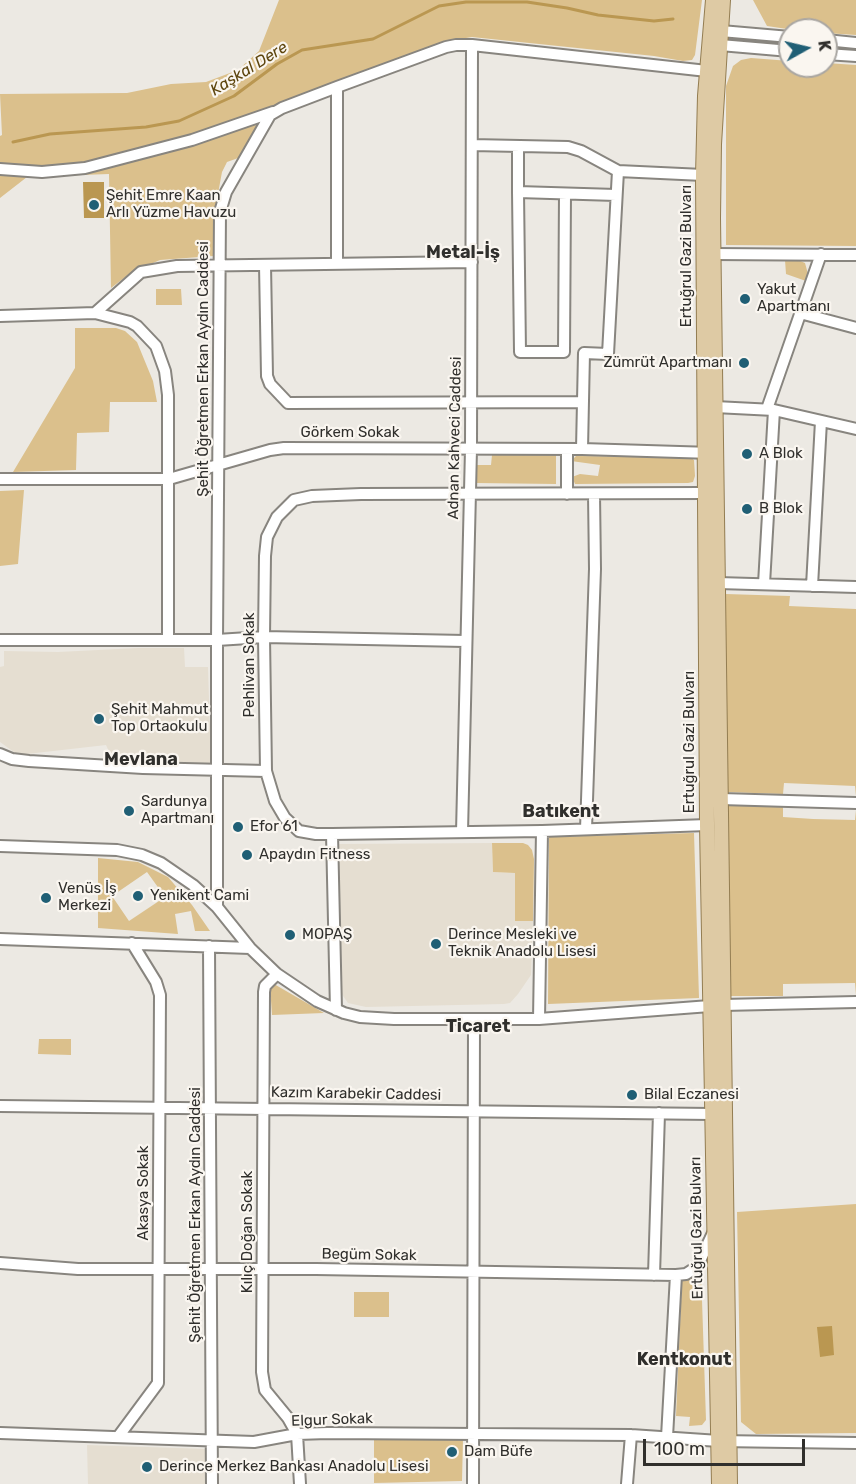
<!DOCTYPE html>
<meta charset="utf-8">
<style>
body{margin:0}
#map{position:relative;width:856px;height:1484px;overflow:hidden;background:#ece9e3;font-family:Rubik,sans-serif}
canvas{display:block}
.north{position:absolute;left:778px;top:18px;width:60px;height:60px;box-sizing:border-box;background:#faf6f0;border:2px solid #a9a6a2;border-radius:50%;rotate:82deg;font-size:16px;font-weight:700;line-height:24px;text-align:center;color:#302f2c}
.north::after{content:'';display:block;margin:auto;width:21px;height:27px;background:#205f75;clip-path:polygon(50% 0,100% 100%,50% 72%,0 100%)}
.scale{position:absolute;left:643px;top:1439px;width:162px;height:27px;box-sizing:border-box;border:3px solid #302f2c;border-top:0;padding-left:8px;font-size:18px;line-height:21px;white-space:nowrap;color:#302f2c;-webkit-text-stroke:4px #faf6f0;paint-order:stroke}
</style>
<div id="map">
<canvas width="856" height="1484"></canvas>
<div class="north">K</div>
<div class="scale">100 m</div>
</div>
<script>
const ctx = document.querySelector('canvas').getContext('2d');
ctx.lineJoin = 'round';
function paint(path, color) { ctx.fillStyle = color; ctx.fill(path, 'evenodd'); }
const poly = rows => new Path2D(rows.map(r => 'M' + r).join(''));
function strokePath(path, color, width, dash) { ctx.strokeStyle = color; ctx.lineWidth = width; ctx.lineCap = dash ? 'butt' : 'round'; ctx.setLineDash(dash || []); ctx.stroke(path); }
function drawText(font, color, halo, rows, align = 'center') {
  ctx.font = font + ' Rubik,sans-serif'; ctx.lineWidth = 4.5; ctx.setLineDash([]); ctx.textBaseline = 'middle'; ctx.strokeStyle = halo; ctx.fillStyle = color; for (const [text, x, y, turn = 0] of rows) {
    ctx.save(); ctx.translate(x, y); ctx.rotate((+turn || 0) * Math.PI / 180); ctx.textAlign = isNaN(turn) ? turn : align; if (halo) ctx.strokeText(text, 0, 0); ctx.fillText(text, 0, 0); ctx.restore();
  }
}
paint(poly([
 [138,648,184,648,185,667,208,667,211,766,111,756,106,745,18,755,0,742,0,667,4,666,4,651,58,652],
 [492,843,493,872,515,873,515,920,533,921,531,975,518,994,510,1003,504,1004,366,1007,348,1003,341,993,338,844],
 [87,1445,207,1449,207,1484,88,1484]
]), '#e5ded1');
paint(poly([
 [279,0,702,0,695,55,692,60,683,61,654,56,472,37,442,42,278,103,262,116,241,157,227,162,222,172,215,210,213,256,160,260,132,272,111,288,109,174,27,177,0,198,0,136,2,135,0,94,127,93,171,84,206,82,238,70,259,51],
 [753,0,856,0,856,35,826,33,826,30,794,30,767,26],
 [751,58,790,61,790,66,826,66,826,63,856,65,856,246,726,245,726,86,733,66,741,60],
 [785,260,798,260,805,263,808,274,806,281,786,274],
 [156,289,181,289,182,305,156,305],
 [75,328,116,328,125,331,137,342,153,381,157,402,110,402,109,432,77,433,76,470,13,472,75,368],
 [492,455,556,455,556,484,476,483,476,465,491,465],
 [576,456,690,457,694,460,695,476,693,482,688,483,575,484,572,477,580,474,598,476,600,465,571,461],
 [24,490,18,564,0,566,0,491],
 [726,594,790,596,789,606,856,609,856,796,855,786,784,783,783,794,726,792],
 [727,805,783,807,783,817,813,819,855,820,856,810,856,995,855,983,783,984,783,996,730,996],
 [694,833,699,998,548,1004,549,837],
 [492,843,523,843,528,845,532,850,534,859,533,921,515,921,515,873,493,872],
 [98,858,138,862,168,877,192,905,210,931,195,931,191,911,175,914,178,934,98,928],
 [147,872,165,897,129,921,112,896],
 [274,984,324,1013,272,1015,270,986],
 [39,1039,71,1039,71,1055,38,1054],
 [856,1204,856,1433,756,1434,741,1422,737,1212],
 [701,1270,706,1420,702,1425,689,1426,690,1417,676,1416,682,1279],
 [354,1292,389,1292,389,1317,354,1317],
 [374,1438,463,1439,462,1481,374,1483]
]), '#dbc08c');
paint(poly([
 [83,182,104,182,104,218,84,218],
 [832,1326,834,1355,820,1357,817,1327]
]), '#ba9751');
strokePath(poly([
 [13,142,50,134,146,127,179,121,234,96,277,64,302,50,373,39,439,6,466,2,527,2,567,8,598,15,654,21,673,19]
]), '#ba9751', 3);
const minor = poly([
 [721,31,790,37],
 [826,40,856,43],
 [720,45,790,51],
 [826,54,856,56],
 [337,87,337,264],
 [472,145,568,147,581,151,618,171,703,175],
 [518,146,518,192,616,195],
 [0,169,42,172,85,168,192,140,273,112],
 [518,192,520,352,564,352,565,194],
 [714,254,856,255],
 [265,265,267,376,270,384,288,403,583,402],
 [95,313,130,322,137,326,156,346,165,371,168,395,168,639],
 [800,313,856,328],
 [0,316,95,313,141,272,177,266,472,262],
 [715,407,774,410,856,429],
 [767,409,821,254],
 [582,449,584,353,608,354,618,171],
 [0,479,169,479,270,450,284,448,582,449,712,453],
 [704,493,361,494,312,496,294,500,277,517,267,537,265,556,264,637,266,771,275,801,285,818,299,831,316,834,332,834,542,831,707,825],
 [567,494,567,449],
 [718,583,856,587],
 [764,584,774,410],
 [812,586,821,421],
 [0,640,217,640,264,637,465,641],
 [0,754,12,759,29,761,143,768,266,771],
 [721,799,856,803],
 [586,829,595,569,594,494],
 [462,832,471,449,472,45],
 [332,834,336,1010],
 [0,846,117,850,142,855,161,863,193,885,217,907,250,948,277,974,317,1001,344,1013,360,1017,394,1019,539,1019,723,1005,856,1002],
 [217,907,217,640,220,212,226,192,270,115,282,108,337,87,446,47,456,45,472,45,707,71],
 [0,939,250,948],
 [209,946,212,1484],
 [277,974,265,986,264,992,262,1372,265,1390,288,1418,297,1434,300,1484],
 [539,1019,542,831],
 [0,1106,712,1114],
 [0,1263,78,1269,316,1269,676,1275,686,1274,697,1267,713,1233],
 [654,1275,659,1113],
 [0,1433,254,1442,297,1434,328,1433,631,1435,719,1441,856,1443],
 [118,1437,158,1383,160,995,156,982,132,943],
 [667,1437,676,1275],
 [473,1484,474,1020],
 [627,1484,631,1435]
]);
const major = poly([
 [713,0,705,96,703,175,707,825,719,1484],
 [723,0,714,144,713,218,730,1484]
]);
strokePath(minor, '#88857f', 14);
strokePath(major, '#937d52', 16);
strokePath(minor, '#fff', 10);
strokePath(major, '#decaa4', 14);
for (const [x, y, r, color] of [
 [94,205,6,"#205f75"],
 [745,299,6,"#205f75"],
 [744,363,6,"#205f75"],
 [747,454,6,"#205f75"],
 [747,509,6,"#205f75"],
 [99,719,6,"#205f75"],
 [129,811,6,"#205f75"],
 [238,827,6,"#205f75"],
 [247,855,6,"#205f75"],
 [138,896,6,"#205f75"],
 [46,898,6,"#205f75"],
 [290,935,6,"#205f75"],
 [436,944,6,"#205f75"],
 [632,1095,6,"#205f75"],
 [452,1452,6,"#205f75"],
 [147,1467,6,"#205f75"]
]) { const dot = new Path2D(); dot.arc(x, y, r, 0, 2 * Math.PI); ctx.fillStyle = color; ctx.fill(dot); strokePath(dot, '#faf6f0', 2); }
drawText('15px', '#302f2c', '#faf6f0', [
 ["Şehit Emre Kaan",106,196],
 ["Arlı Yüzme Havuzu",106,213],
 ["Yakut",757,290],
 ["Apartmanı",757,307],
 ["Zümrüt Apartmanı",732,363,"right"],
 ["A Blok",759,454],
 ["B Blok",759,509],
 ["Şehit Mahmut",111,710],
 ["Top Ortaokulu",111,727],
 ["Sardunya",141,802],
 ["Apartmanı",141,819],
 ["Efor 61",250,827],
 ["Apaydın Fitness",259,855],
 ["Venüs İş",58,889],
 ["Merkezi",58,906],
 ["Yenikent Cami",150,896],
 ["MOPAŞ",302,935],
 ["Derince Mesleki ve",448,935],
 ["Teknik Anadolu Lisesi",448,952],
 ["Bilal Eczanesi",644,1095],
 ["Dam Büfe",464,1452],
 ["Derince Merkez Bankası Anadolu Lisesi",159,1467]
], 'left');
drawText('15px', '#302f2c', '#faf6f0', [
 ["Ertuğrul Gazi Bulvarı",687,256,-90],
 ["Şehit Öğretmen Erkan Aydın Caddesi",204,369,-90],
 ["Görkem Sokak",350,433],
 ["Adnan Kahveci Caddesi",455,438,-89],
 ["Pehlivan Sokak",250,665,-90],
 ["Ertuğrul Gazi Bulvarı",690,742,-90],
 ["Kazım Karabekir Caddesi",356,1094,1],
 ["Akasya Sokak",144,1193,-90],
 ["Şehit Öğretmen Erkan Aydın Caddesi",196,1215,-90],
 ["Ertuğrul Gazi Bulvarı",697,1228,-91],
 ["Kılıç Doğan Sokak",248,1232,-90],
 ["Begüm Sokak",369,1255,1],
 ["Elgur Sokak",332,1420,-2]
]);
drawText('italic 16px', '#5e460e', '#faf6f0', [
 ["Kaşkal Dere",249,69,-32]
]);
drawText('bold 18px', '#302f2c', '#faf6f0', [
 ["Metal-İş",463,253],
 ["Mevlana",141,760],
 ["Batıkent",561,812],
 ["Ticaret",478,1027],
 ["Kentkonut",684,1360]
]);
</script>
